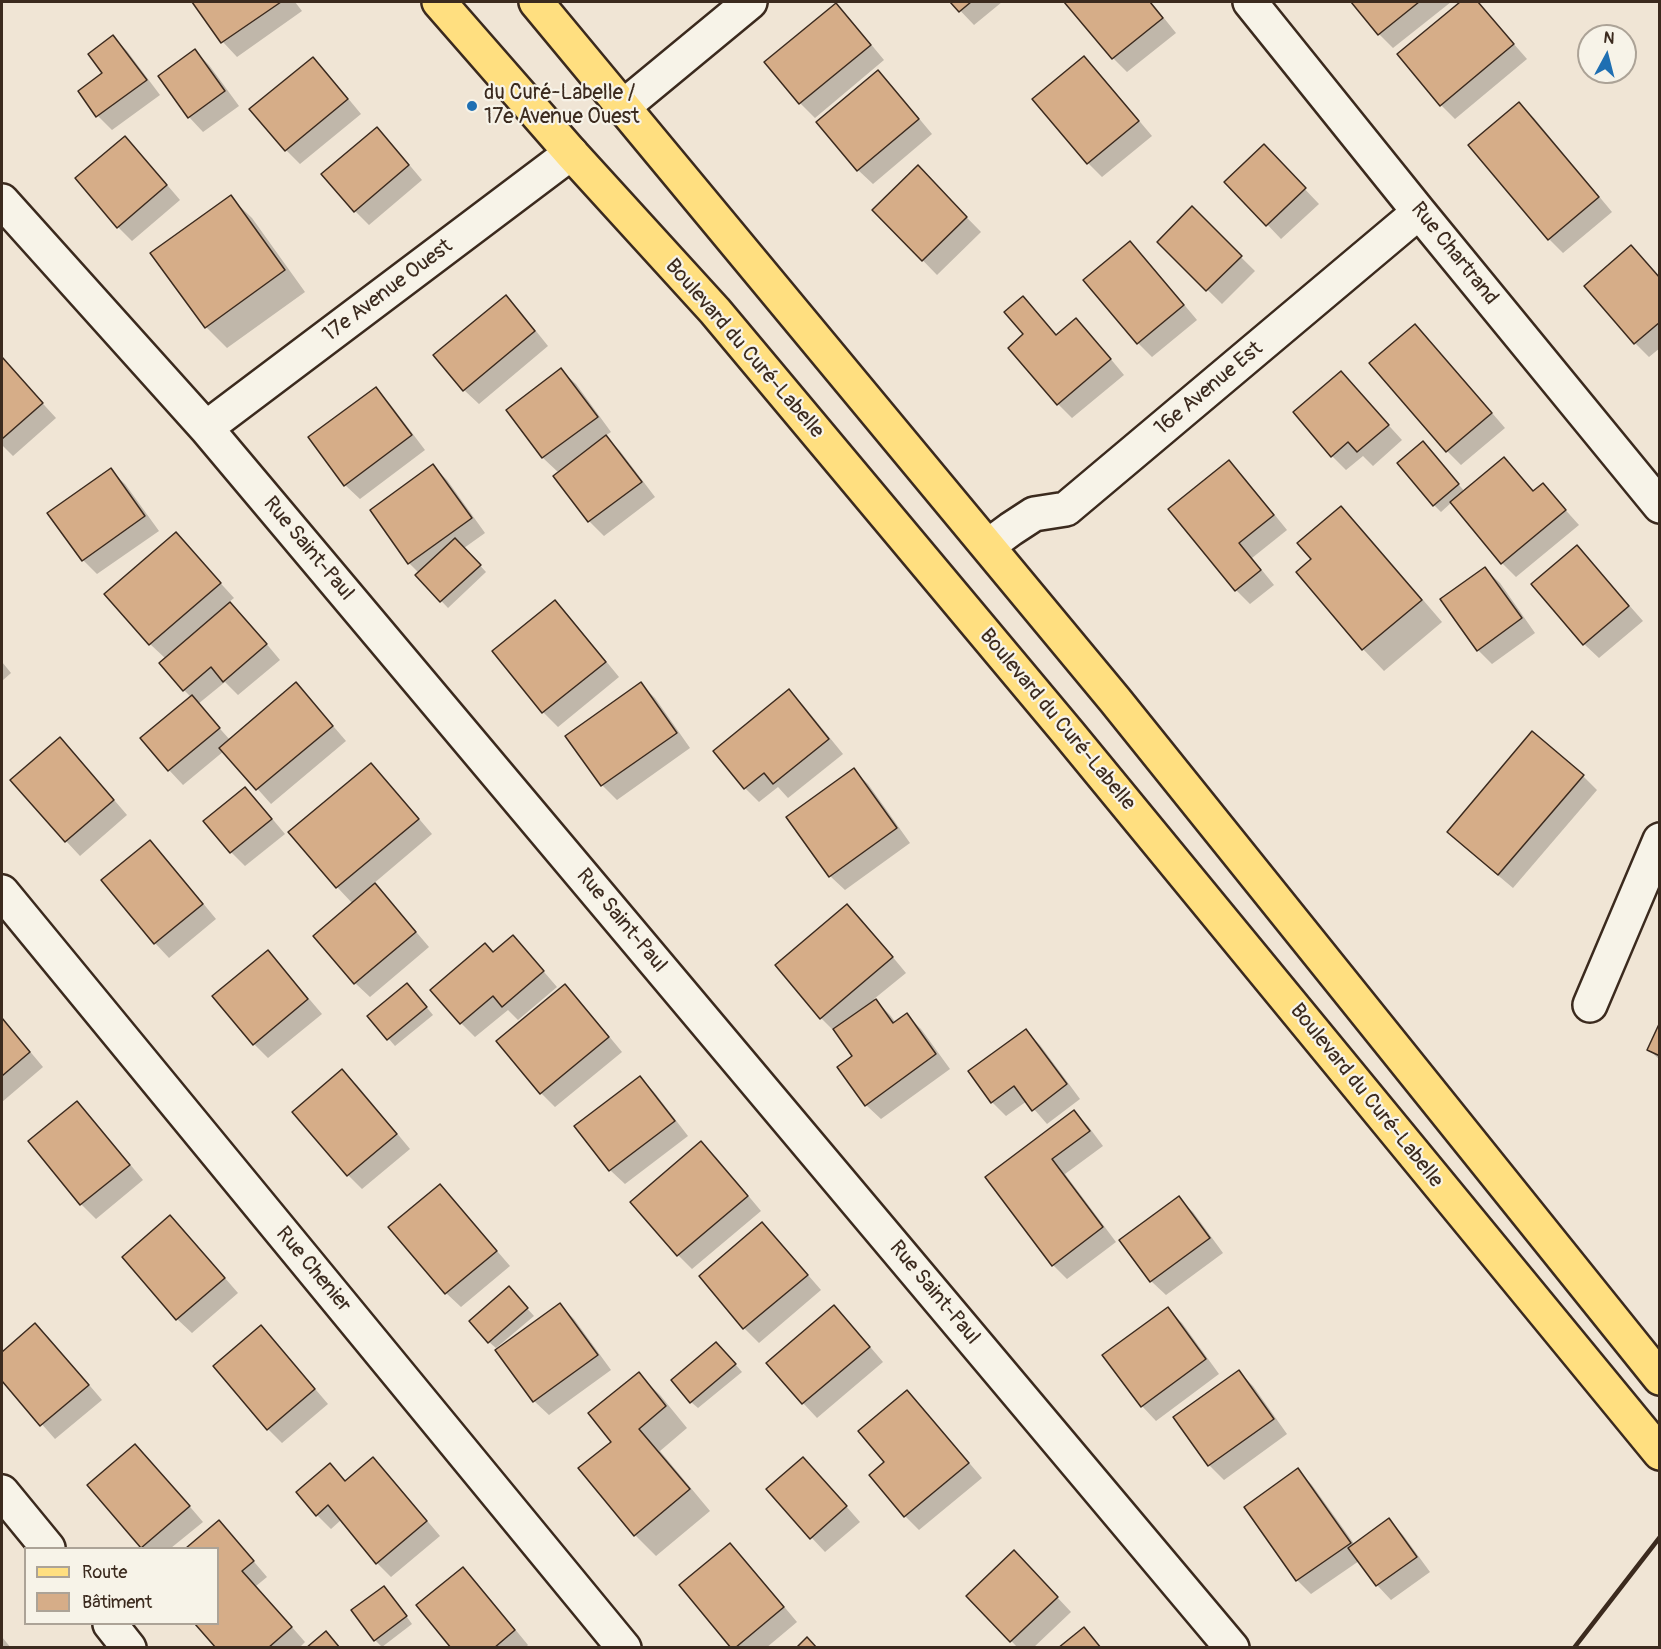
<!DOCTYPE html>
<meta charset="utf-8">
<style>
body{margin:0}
#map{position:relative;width:1661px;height:1649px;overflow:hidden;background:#f0e5d5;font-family:Pangolin,sans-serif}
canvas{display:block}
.frame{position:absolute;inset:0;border:3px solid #3b2a1e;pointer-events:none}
.legend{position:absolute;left:24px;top:1547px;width:195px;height:78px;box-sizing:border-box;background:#f7f3e8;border:2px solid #aca397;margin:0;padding:8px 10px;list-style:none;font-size:18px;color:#3b2a1e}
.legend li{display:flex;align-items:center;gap:12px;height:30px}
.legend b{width:30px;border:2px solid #aca397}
.north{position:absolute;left:1577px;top:24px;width:60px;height:60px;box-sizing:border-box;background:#f7f3e8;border:2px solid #aca397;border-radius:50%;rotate:7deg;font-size:16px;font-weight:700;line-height:24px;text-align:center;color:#3b2a1e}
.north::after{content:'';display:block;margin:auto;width:21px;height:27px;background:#1f6fb2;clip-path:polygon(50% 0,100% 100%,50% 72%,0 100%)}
</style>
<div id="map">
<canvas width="1661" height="1649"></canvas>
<div class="frame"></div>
<ul class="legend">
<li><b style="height:8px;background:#ffdf80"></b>Route</li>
<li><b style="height:16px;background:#d6ad88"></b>Bâtiment</li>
</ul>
<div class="north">N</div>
</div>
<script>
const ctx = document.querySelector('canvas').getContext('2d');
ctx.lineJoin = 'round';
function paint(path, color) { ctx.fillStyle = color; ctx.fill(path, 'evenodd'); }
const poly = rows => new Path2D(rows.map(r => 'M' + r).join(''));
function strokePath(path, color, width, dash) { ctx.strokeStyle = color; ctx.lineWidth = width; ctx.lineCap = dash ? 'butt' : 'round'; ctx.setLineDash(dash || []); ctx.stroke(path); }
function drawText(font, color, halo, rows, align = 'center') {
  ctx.font = font + ' Pangolin,sans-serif'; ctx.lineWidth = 4.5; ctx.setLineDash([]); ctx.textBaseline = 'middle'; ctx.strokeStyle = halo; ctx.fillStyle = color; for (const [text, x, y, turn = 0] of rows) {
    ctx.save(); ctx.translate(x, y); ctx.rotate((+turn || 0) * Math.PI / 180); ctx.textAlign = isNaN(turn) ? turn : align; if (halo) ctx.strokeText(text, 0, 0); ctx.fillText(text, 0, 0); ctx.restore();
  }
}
paint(poly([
 [194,2,295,2,302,11,237,57,223,42],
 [952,2,1002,2,974,25],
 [1066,2,1151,2,1176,33,1127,72,1113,58],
 [1353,2,1451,2,1393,48,1379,34],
 [1462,2,1477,2,1527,59,1455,119,1441,105,1399,55],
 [836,5,850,19,884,60,815,118,800,103,766,62],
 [113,37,127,51,160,95,112,130,98,116,104,74],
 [195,51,209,65,239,106,203,132,189,117,160,76],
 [1084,58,1098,72,1152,136,1102,177,1088,163],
 [313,59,327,73,361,114,300,164,286,150],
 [878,72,892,86,932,134,873,184,858,170],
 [1519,104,1534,118,1612,212,1563,253,1549,239],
 [377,129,391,143,422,180,369,225,355,211],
 [125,138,139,152,180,200,132,241,118,227],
 [1278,161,1319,204,1281,239,1227,182],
 [932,182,981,232,937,275,874,210],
 [230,197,252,218,305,292,227,348,206,327],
 [1192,209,1255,271,1222,304,1159,242],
 [1130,243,1144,257,1197,320,1152,357,1138,343],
 [1660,278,1660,348,1649,357,1635,343],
 [505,297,520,311,548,346,479,404,464,390],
 [1023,298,1057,336,1076,320,1090,334,1124,375,1072,418,1058,404,1025,335],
 [1415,326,1429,340,1505,428,1461,465,1447,451,1372,363],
 [2,359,56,418,13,456,2,445],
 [561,370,576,384,611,432,605,436,620,451,655,497,604,536,589,521,555,476,559,473,543,458,508,410],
 [1341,373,1402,440,1373,466,1363,456,1346,470,1332,456],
 [376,389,390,404,425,450,360,499,345,485],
 [1430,450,1465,492,1504,459,1534,492,1543,485,1579,525,1516,577,1502,563,1452,502,1441,512,1434,505],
 [1228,462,1243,476,1287,530,1252,558,1274,585,1250,604,1236,590],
 [433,466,447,480,485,533,464,548,486,572,448,608,417,575,419,573,409,563],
 [110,470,125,484,159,531,97,574,83,560],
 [1341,508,1362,529,1442,622,1384,671,1363,649,1298,572,1313,559],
 [176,534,234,598,229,602,245,618,280,660,238,695,225,682,198,704,230,740,296,684,310,699,346,741,271,804,224,751,183,785,169,770,191,697,184,690,166,659,150,644],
 [1577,547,1591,562,1643,621,1599,658,1584,644],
 [1485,569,1500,583,1535,633,1492,664,1478,650],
 [555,602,569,616,619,677,558,727,543,712,494,651],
 [2,662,11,673,2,681],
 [641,684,655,698,690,748,617,800,602,785,567,737],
 [789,691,803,705,843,754,788,798,778,787,759,802,745,788],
 [74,753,127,815,80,856,66,841],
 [371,765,385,779,432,834,373,884,389,900,429,947,370,997,355,983,315,936,353,904,337,887],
 [853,770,868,784,910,843,845,890,830,876,788,818],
 [1583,776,1597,790,1513,888,1463,846,1449,832],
 [245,789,259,803,285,834,245,866,231,852],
 [150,842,164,856,216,919,169,958,155,943,103,881],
 [847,906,862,920,906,973,874,999,890,1015,896,1023,907,1015,921,1029,950,1069,881,1119,866,1105,854,1057,836,1031,835,1032,821,1018],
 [268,952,282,967,322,1014,268,1058,254,1044],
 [527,952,557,987,518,1020,508,1010,475,1037,461,1023,493,954],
 [565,986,579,1000,622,1052,555,1107,541,1093],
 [414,992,433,1015,395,1046,369,1016],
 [2,1018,43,1067,2,1102],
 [1660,1026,1660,1060,1649,1050],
 [1026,1031,1040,1045,1080,1099,1047,1124,1027,1101,1006,1116,992,1102],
 [342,1071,357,1085,410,1149,362,1189,348,1175],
 [640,1078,654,1092,688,1136,625,1184,610,1170],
 [77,1103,91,1117,143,1180,96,1219,81,1204,30,1142],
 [1074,1112,1088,1126,1103,1146,1065,1174,1116,1242,1067,1279,1053,1265,987,1177],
 [701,1143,716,1157,761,1211,692,1269,678,1255],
 [1178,1198,1193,1212,1223,1253,1166,1295,1151,1281,1121,1240],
 [454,1201,510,1266,461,1307,446,1293,390,1228],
 [762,1224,776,1238,821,1290,759,1343,744,1328,701,1276],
 [184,1231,238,1293,192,1333,177,1319,124,1257],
 [515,1295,534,1316,496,1348,489,1342],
 [560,1305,574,1319,611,1370,549,1415,534,1401,498,1351],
 [834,1307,849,1322,883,1362,817,1418,803,1403,769,1363],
 [1168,1309,1182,1323,1219,1374,1156,1421,1142,1406],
 [35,1325,50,1339,102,1400,55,1439,2,1379,2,1354],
 [275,1342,328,1404,282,1443,268,1429],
 [723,1350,742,1372,698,1408,691,1402],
 [1239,1372,1253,1386,1287,1434,1224,1480,1209,1465,1175,1417],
 [638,1374,660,1395,687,1428,660,1451,710,1511,656,1556,635,1535,613,1442],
 [907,1392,921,1406,982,1478,919,1530,905,1516,886,1462],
 [135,1446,150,1460,203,1522,171,1548,144,1548,89,1485],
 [373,1459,387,1473,440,1536,391,1577,377,1563,341,1520,331,1529,317,1515,330,1465,346,1482],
 [1298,1470,1312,1485,1355,1545,1389,1520,1403,1535,1430,1572,1391,1600,1377,1585,1359,1561,1311,1594,1297,1580],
 [817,1473,860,1522,825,1552,811,1537],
 [219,1523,233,1537,267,1577,256,1586,305,1642,299,1648,218,1648,197,1624,218,1624,218,1548,189,1548],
 [730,1545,744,1559,797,1622,766,1648,733,1648],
 [1028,1566,1071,1612,1033,1648,1018,1648,968,1596],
 [462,1569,477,1583,528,1645,525,1648,453,1648],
 [390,1594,412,1624,382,1647,375,1640],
 [2,1637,11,1648,2,1648]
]), '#0003');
const building = poly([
 [192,2,281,2,221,43,192,2],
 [950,2,971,2,959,12,950,2],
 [1064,2,1150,2,1163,18,1112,59,1064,2],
 [1351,2,1419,2,1378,35,1351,2],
 [1460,2,1478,2,1514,44,1440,106,1397,54,1460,2],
 [836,3,871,45,799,104,764,62,836,3],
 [113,35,147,80,96,117,78,91,102,73,88,54,113,35],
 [195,49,225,91,188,118,158,76,195,49],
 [1084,56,1139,121,1087,164,1032,99,1084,56],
 [313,57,348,99,285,151,249,109,313,57],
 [878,70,919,119,857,171,816,122,878,70],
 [1519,102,1599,197,1548,240,1468,145,1519,102],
 [377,127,409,165,354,212,321,174,377,127],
 [125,136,167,185,117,228,75,178,125,136],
 [1264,144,1306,188,1266,226,1224,182,1264,144],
 [918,165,967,217,922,261,872,210,918,165],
 [231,195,285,270,205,328,150,253,231,195],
 [1192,206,1242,256,1206,291,1157,242,1192,206],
 [1130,241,1184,305,1137,344,1083,280,1130,241],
 [1631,245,1660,278,1660,322,1634,344,1584,286,1631,245],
 [506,295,535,331,463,391,433,355,506,295],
 [1023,296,1056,335,1076,318,1111,359,1057,405,1008,348,1023,334,1004,312,1023,296],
 [1415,324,1492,413,1446,452,1369,363,1415,324],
 [2,357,43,403,2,439,2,357],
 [561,368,598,417,542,458,506,410,561,368],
 [1341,371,1389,425,1357,452,1348,442,1331,457,1293,412,1341,371],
 [376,387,412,435,344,486,308,437,376,387],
 [606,435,642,482,588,522,553,476,606,435],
 [1423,441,1459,484,1433,506,1397,463,1423,441],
 [1504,457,1533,491,1543,483,1566,510,1501,564,1450,502,1504,457],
 [1229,460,1274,515,1239,543,1261,570,1235,591,1168,509,1229,460],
 [433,464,472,518,408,564,370,510,433,464],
 [111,468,145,516,82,561,47,513,111,468],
 [1341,506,1422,600,1362,650,1296,572,1311,559,1297,543,1341,506],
 [176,532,221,583,149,645,104,594,176,532],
 [455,538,481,565,440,602,415,575,455,538],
 [1577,545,1629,606,1583,645,1531,584,1577,545],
 [1485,567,1522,618,1477,651,1440,599,1485,567],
 [555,600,606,662,542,713,492,651,555,600],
 [230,602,267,644,223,682,211,667,183,691,159,663,230,602],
 [296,682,333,726,256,790,219,748,296,682],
 [641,682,677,733,601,786,565,736,641,682],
 [789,689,829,739,773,784,764,773,744,789,713,751,789,689],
 [192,695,220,728,168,771,140,738,192,695],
 [1532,731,1584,775,1498,875,1447,832,1532,731],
 [60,737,114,800,65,842,10,780,60,737],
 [371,763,419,819,336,888,288,832,371,763],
 [854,768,897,828,829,877,786,817,854,768],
 [245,787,272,819,230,853,203,821,245,787],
 [150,840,203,904,154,944,101,880,150,840],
 [375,883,416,932,354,984,313,936,375,883],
 [847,904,893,957,820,1019,775,965,847,904],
 [513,935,544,971,502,1007,493,996,460,1024,430,990,485,943,493,952,513,935],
 [268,950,308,999,253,1045,212,996,268,950],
 [407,983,427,1007,387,1040,367,1016,407,983],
 [565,984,609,1037,540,1094,496,1041,565,984],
 [876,999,893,1023,907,1013,936,1054,865,1106,837,1067,852,1056,833,1029,876,999],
 [2,1018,30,1052,2,1076,2,1018],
 [1660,1022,1660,1056,1647,1050,1660,1022],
 [1026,1029,1067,1084,1032,1111,1014,1086,991,1103,968,1071,1026,1029],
 [342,1069,397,1134,347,1176,292,1112,342,1069],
 [640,1076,675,1121,609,1171,574,1126,640,1076],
 [77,1101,130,1165,80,1205,28,1141,77,1101],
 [1074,1110,1090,1131,1052,1159,1103,1227,1052,1266,985,1177,1074,1110],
 [701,1141,748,1196,677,1256,630,1202,701,1141],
 [440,1184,497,1251,445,1294,388,1227,440,1184],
 [1179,1196,1210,1238,1150,1282,1119,1240,1179,1196],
 [170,1215,225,1278,176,1320,122,1257,170,1215],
 [762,1222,808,1275,743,1329,699,1276,762,1222],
 [509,1286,528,1308,488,1343,469,1321,509,1286],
 [560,1303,598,1355,533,1402,495,1350,560,1303],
 [834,1305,870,1347,802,1404,766,1363,834,1305],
 [1168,1307,1206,1359,1141,1407,1102,1355,1168,1307],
 [35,1323,89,1385,40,1426,2,1381,2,1352,35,1323],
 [261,1325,315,1389,267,1430,213,1366,261,1325],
 [716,1342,736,1364,690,1403,671,1380,716,1342],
 [1239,1370,1274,1419,1208,1466,1173,1417,1239,1370],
 [639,1372,666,1406,639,1429,690,1489,634,1536,578,1468,611,1442,588,1413,639,1372],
 [907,1390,969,1463,904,1517,869,1475,884,1462,858,1431,907,1390],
 [135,1444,190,1506,141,1548,87,1485,135,1444],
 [373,1457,427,1521,376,1564,328,1505,316,1516,296,1492,330,1463,345,1481,373,1457],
 [803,1457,847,1506,810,1539,766,1489,803,1457],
 [1298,1468,1351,1543,1296,1581,1244,1507,1298,1468],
 [1389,1518,1417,1557,1376,1586,1348,1548,1389,1518],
 [219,1520,254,1561,242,1571,292,1627,268,1648,216,1648,195,1624,218,1624,218,1548,186,1548,219,1520],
 [730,1543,784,1607,735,1648,731,1648,679,1585,730,1543],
 [1014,1550,1058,1597,1010,1642,966,1596,1014,1550],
 [463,1567,515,1630,494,1648,451,1648,416,1605,463,1567],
 [384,1586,407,1616,374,1641,351,1610,384,1586],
 [1084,1627,1101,1648,1058,1648,1084,1627],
 [326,1631,340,1648,306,1648,326,1631],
 [807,1637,817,1648,796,1648,807,1637]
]);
paint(building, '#d6ad88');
strokePath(building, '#3b2a1e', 1.5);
const street = poly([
 [1250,2,1419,212,1660,506],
 [623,107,750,2],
 [2,201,206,428,1232,1648],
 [206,428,571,153],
 [988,546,1011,529,1034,514,1066,509,1419,212],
 [2,892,624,1648],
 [1590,1005,1660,840],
 [2,1492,48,1548],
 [110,1624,129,1648]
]);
const primary = poly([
 [439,2,571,153,715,311,1069,734,1660,1453],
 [536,2,1115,700,1660,1378]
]);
strokePath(street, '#3b2a1e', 38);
strokePath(primary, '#3b2a1e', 38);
strokePath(street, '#f7f3e8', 33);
strokePath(primary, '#ffdf80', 33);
strokePath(poly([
 [1574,1648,1660,1537]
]), '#3b2a1e', 4.5);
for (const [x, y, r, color] of [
 [472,106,6,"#1f6fb2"]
]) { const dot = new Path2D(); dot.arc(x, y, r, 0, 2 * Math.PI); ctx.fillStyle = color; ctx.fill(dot); strokePath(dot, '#f7f3e8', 2); }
drawText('21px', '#3b2a1e', '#f7f3e8', [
 ["du Curé-Labelle /",484,94],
 ["17e Avenue Ouest",484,118]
], 'left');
drawText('21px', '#3b2a1e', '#f7f3e8', [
 ["Rue Chartrand",1454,254,51],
 ["17e Avenue Ouest",388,291,-37],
 ["Boulevard du Curé-Labelle",744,349,49],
 ["16e Avenue Est",1209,389,-40],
 ["Rue Saint-Paul",308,549,50],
 ["Boulevard du Curé-Labelle",1057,720,50],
 ["Rue Saint-Paul",621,921,50],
 ["Boulevard du Curé-Labelle",1366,1096,51],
 ["Rue Chenier",313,1270,50],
 ["Rue Saint-Paul",934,1293,50]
]);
</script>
